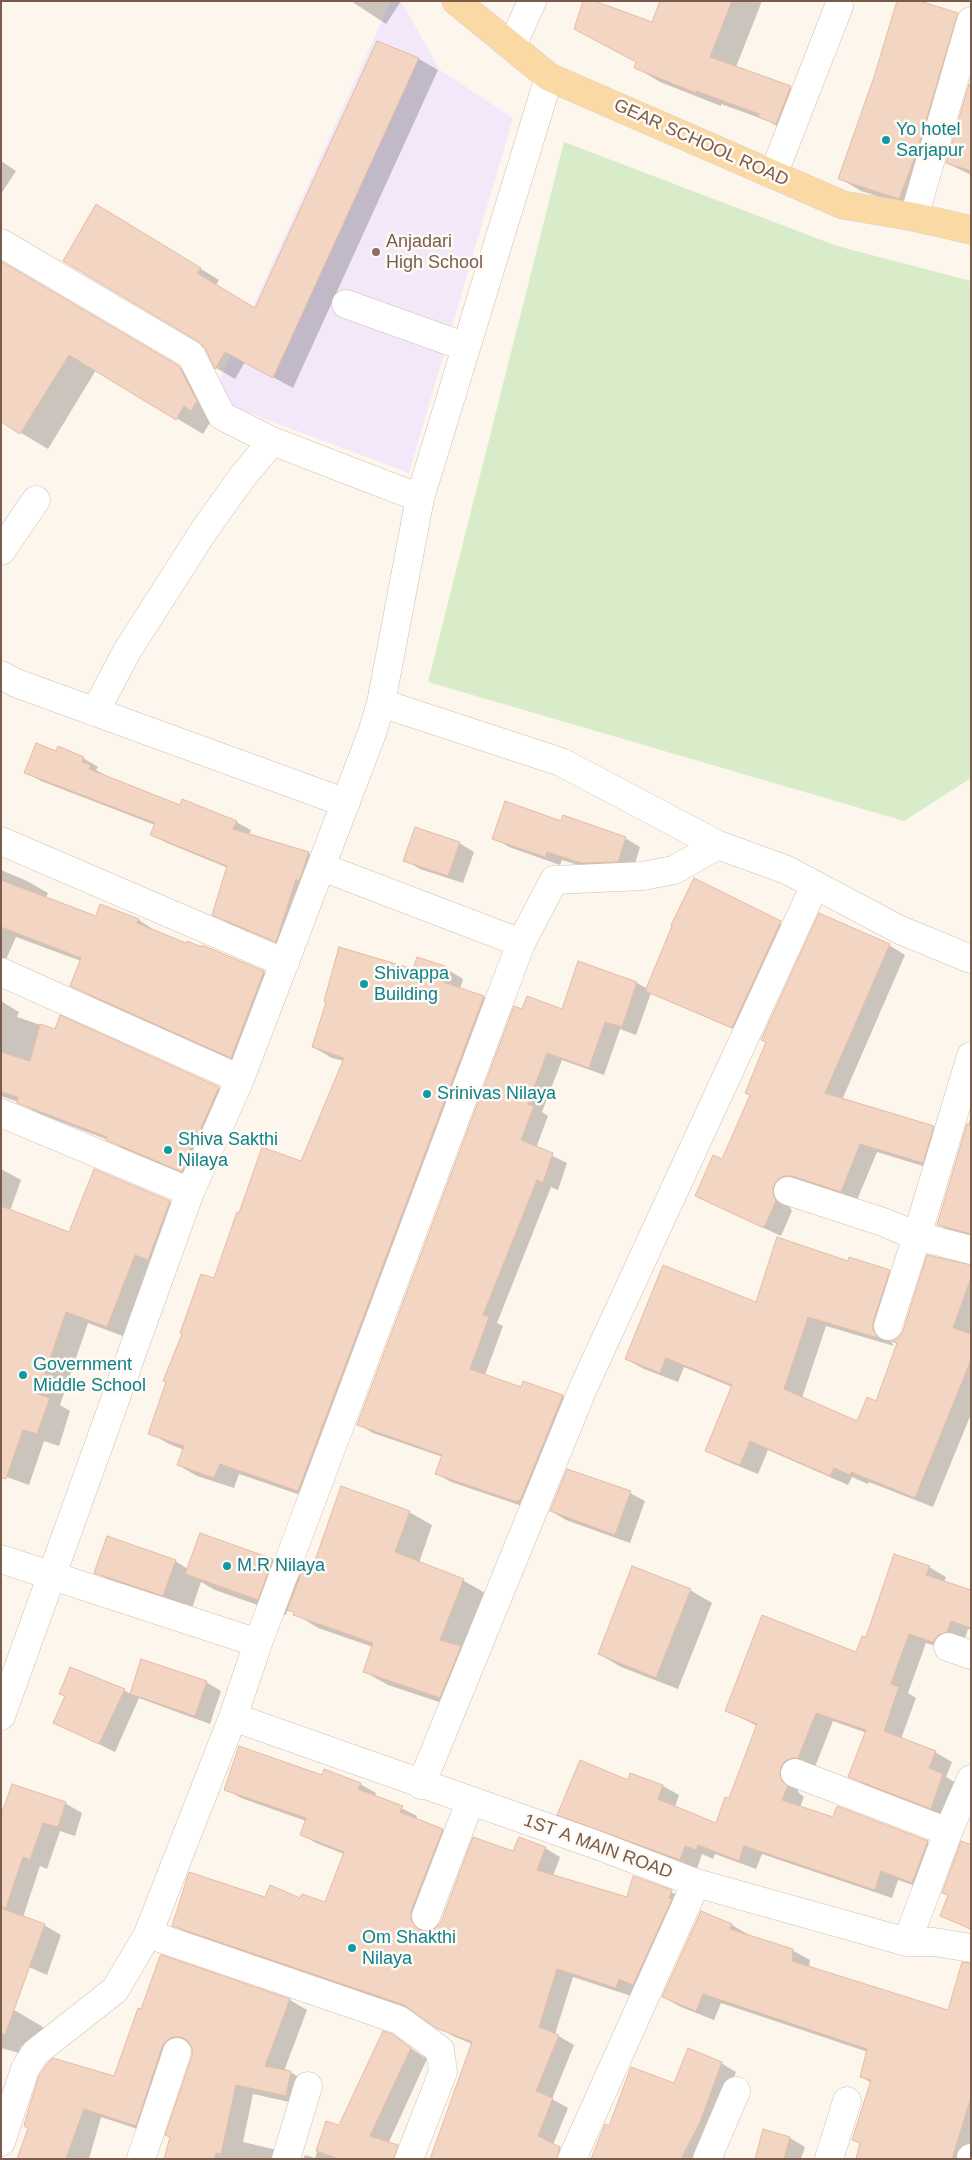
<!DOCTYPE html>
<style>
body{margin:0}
#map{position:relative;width:972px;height:2160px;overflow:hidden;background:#fdf6ec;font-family:Helvetica,sans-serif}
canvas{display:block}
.frame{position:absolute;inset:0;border:2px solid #7a5c4d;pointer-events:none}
</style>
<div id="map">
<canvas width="972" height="2160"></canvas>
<div class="frame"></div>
</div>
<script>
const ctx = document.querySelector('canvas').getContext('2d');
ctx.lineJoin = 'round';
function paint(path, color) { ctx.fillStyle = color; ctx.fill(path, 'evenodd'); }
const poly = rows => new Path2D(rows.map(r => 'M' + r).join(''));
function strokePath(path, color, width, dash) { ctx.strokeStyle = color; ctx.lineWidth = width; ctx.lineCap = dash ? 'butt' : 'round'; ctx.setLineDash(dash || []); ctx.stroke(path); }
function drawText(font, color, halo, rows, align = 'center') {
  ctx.font = font + ' Helvetica,sans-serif'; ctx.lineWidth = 5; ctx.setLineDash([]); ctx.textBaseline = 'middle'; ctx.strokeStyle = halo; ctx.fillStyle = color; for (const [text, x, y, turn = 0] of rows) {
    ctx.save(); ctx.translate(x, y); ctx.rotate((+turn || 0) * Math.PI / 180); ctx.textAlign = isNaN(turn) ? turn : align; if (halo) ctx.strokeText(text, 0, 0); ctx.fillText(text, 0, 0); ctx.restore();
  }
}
paint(poly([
 [391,1,401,1,440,70,513,118,409,473,223,403,217,386]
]), '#f3e8fa');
paint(poly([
 [564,142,837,246,971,281,971,778,904,821,428,682]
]), '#d8ecc9');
paint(poly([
 [351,1,401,1,386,24],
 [662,1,762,1,736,67,790,88,815,102,784,130,768,121,721,104,721,106,660,82,635,67],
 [916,1,958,14,971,22,921,210,861,191,839,178],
 [378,42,419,59,438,70,293,388,245,362,235,379,216,368,206,347,116,217,219,280,216,285,256,310],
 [971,80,971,175,947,163],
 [1,161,16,171,1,194],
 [1,262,206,383,211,421,203,434,96,370,48,449,1,421],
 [56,753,83,758,98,767,96,770,105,775,104,777,181,807,236,822,251,830,249,835,308,853,323,862,291,949,228,923,213,914,228,868,167,843,152,835,155,825,41,781,26,772],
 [562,822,625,838,640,847,633,870,597,871,562,860,560,865,509,847,494,838],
 [459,843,474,852,463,883,420,869,405,860],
 [1,870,27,881,48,893,46,898,97,917,101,905,139,920,160,934,202,949,203,946,264,972,285,985,253,1069,93,998,72,985,81,961,16,937,1,971],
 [694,880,795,931,747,1035,651,993,636,1035,620,1029,604,1075,562,1060,542,1112,548,1116,536,1148,567,1163,558,1190,551,1187,497,1323,503,1326,485,1375,521,1388,524,1382,563,1396,577,1405,531,1509,451,1482,437,1474,443,1457,373,1433,358,1424,523,1011,563,1011,578,963,637,983,648,989],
 [889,945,905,955,842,1100,933,1128,949,1137,939,1171,877,1152,857,1200,788,1204,792,1211,781,1236,696,1196],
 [444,967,463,979,460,989,484,997,503,1008,318,1501,239,1474,234,1488,197,1476,178,1465,184,1450,169,1444,150,1433,215,1280,240,1215,302,1162,344,1061,332,1058,313,1047,414,970],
 [1,1001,19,1012,17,1017,55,1030,60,1017,219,1088,240,1100,203,1183,128,1152,111,1141,40,1114,18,1102,1,1096],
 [971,1116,971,1240,961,1238,938,1224],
 [1,1169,21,1180,10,1211,70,1233,95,1170,170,1202,191,1214,128,1338,88,1323,60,1405,70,1411,59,1446,44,1441,29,1485,1,1475],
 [848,1263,889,1271,907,1282,889,1339,894,1346,826,1326,802,1398,858,1422,877,1403,898,1344,893,1341,899,1339,971,1266,971,1414,933,1507,869,1482,868,1484,852,1477,848,1485,768,1450,758,1474,724,1460,706,1450,732,1387,684,1367,678,1382,644,1369,626,1359],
 [630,1493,645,1501,630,1543,566,1520,551,1511],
 [409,1512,432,1525,419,1563,464,1581,487,1594,463,1710,388,1685,365,1672,373,1647,318,1628,288,1609,286,1615,215,1590,201,1582,191,1611,123,1588,95,1572,175,1561,188,1569,272,1560,301,1576,312,1574],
 [929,1567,946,1577,944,1582,971,1591,971,1630,968,1629,964,1641,951,1651,926,1643,908,1693,916,1698,901,1739,935,1752,952,1762,946,1777,960,1785,948,1817,867,1786,850,1776,867,1733,833,1721,815,1767,796,1786,799,1793,804,1797,800,1807,834,1819,927,1842,944,1852,930,1891,898,1880,892,1898,762,1854,756,1869,715,1854,713,1859,702,1854,697,1869,576,1824,559,1814,628,1782,663,1786,679,1795,675,1807,717,1824,729,1800,757,1726,726,1710,857,1654,867,1639],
 [690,1590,712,1603,678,1689,621,1667,599,1654],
 [206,1682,221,1691,210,1724,139,1698,115,1752,55,1723,66,1697,61,1694,124,1690,131,1694],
 [323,1776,360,1784,376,1793,375,1795,417,1816,416,1820,442,1830,458,1839,426,1929,427,1932,436,1929,514,1853,545,1848,560,1857,553,1876,628,1899,671,1892,686,1900,649,1993,634,1987,631,1996,573,1977,555,2034,574,2045,552,2099,568,2108,553,2145,575,2157,575,2159,432,2159,472,2044,453,2036,415,2011,189,1934,173,1925,266,1899,301,1899,326,1904,344,1854,316,1843,301,1834,306,1821,241,1798,226,1789],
 [65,1803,82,1813,75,1836,60,1831,47,1869,40,1866,23,1917,44,1925,61,1935,47,1975,1,1955,1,1818],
 [971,1846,971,1930,941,1915,949,1896,943,1893],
 [701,1912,732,1925,749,1935,792,1950,810,1960,809,1968,949,2011,971,1964,971,2159,858,2159,861,2144,854,2140,872,2083,861,2077,868,2052,721,2003,714,2020,681,2007,663,1997],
 [162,1957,290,2000,307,2010,284,2071,290,2072,307,2082,303,2105,253,2094,243,2142,273,2149,290,2159,165,2159,193,2057,193,2048,191,2046,183,2050,153,2134,101,2117,89,2159,18,2159,115,2077,132,2044],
 [1,2007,16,2011,43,2027,37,2051,21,2046,19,2053,1,2048],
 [391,2035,427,2059,388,2144,398,2150,395,2159,303,2159,305,2155,315,2158,327,2122,340,2127],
 [721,2063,736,2072,715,2131,700,2159,592,2159,610,2128,675,2084],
 [764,2130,790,2138,805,2147,801,2159,756,2159]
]), '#0003');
const building = poly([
 [583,1,595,1,652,22,660,1,732,1,710,57,791,86,776,124,758,117,759,114,696,91,696,93,634,68,636,62,574,29,583,1],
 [897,1,920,1,958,13,916,154,899,199,838,179,874,77,897,1],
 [377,41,419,58,273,378,225,352,215,369,205,348,199,342,63,261,96,204,201,268,197,273,255,308,377,41],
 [969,84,971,84,971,171,946,163,969,84],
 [1,261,179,366,197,401,191,411,184,406,176,420,69,355,20,434,1,422,1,261],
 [36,743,56,751,58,746,84,757,82,762,91,765,89,769,180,805,182,799,237,821,233,829,309,852,299,881,296,879,276,942,212,915,227,866,150,835,155,823,24,773,36,743],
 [505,801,561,821,563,815,626,837,618,862,581,863,547,852,545,857,492,839,505,801],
 [415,827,460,842,448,876,403,861,415,827],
 [694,878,781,921,732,1028,645,991,672,926,671,925,694,878],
 [1,880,96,916,100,904,139,919,137,923,186,943,187,941,202,947,202,945,264,971,231,1058,70,986,81,958,1,927,1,880],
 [819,913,890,944,825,1093,934,1126,923,1163,860,1144,841,1192,792,1176,784,1176,778,1179,773,1187,773,1194,776,1201,764,1228,695,1196,713,1155,722,1159,750,1095,745,1093,766,1042,761,1040,819,913],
 [339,947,413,969,417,957,445,966,440,981,484,996,298,1491,220,1464,214,1478,177,1465,184,1446,148,1434,166,1382,163,1381,182,1334,180,1333,201,1274,214,1278,237,1212,239,1213,262,1147,301,1161,344,1058,312,1047,326,1002,324,1001,339,947],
 [578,961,637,982,622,1027,605,1022,589,1068,547,1053,528,1104,534,1106,521,1140,553,1153,543,1183,537,1180,483,1315,489,1317,470,1369,521,1387,523,1381,563,1395,520,1501,517,1500,517,1502,435,1474,442,1455,357,1425,514,1006,522,1009,527,996,562,1009,578,961],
 [60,1015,219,1087,197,1137,195,1136,182,1172,106,1140,107,1137,17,1103,18,1097,1,1092,1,1052,30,1061,40,1024,55,1029,60,1015],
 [967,1124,971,1125,971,1234,937,1225,967,1124],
 [94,1169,170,1201,148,1260,135,1255,107,1327,66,1312,38,1394,50,1398,37,1434,23,1430,6,1479,1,1478,1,1206,69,1232,94,1169],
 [777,1237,848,1261,849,1257,890,1270,873,1322,873,1330,878,1338,808,1317,784,1389,857,1421,867,1397,876,1401,897,1343,891,1341,898,1338,903,1331,927,1255,971,1265,971,1278,953,1328,971,1334,971,1360,915,1498,851,1472,850,1475,834,1468,830,1476,750,1441,740,1465,705,1451,732,1385,666,1358,660,1373,625,1359,663,1265,756,1302,777,1237],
 [567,1469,631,1491,615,1535,550,1511,567,1469],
 [341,1486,410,1511,395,1552,464,1579,440,1640,461,1646,440,1698,363,1672,373,1643,293,1615,294,1612,287,1610,303,1569,311,1572,341,1486],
 [200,1533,273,1559,258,1600,185,1574,200,1533],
 [107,1536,176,1560,163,1596,94,1573,107,1536],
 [894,1554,930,1566,926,1575,971,1590,971,1628,951,1621,947,1632,938,1635,933,1642,909,1634,891,1684,899,1687,884,1731,936,1751,929,1768,943,1774,931,1809,848,1777,866,1730,816,1713,798,1758,792,1758,785,1761,781,1767,780,1775,783,1782,788,1786,782,1800,833,1817,837,1806,928,1841,912,1883,881,1871,875,1890,744,1846,739,1861,698,1845,696,1850,685,1846,680,1860,557,1815,580,1760,628,1780,630,1773,663,1785,658,1799,716,1823,725,1797,729,1798,757,1724,725,1711,762,1615,856,1652,862,1636,866,1637,894,1554],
 [632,1566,691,1589,656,1678,598,1654,632,1566],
 [141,1659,207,1681,195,1716,130,1694,141,1659],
 [70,1667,125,1689,99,1744,53,1723,65,1696,59,1694,70,1667],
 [239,1746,322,1775,324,1769,361,1783,358,1789,403,1806,400,1812,443,1829,411,1911,411,1919,414,1925,421,1931,429,1931,435,1928,441,1922,473,1837,513,1851,519,1837,546,1847,537,1870,627,1897,633,1876,672,1890,669,1898,672,1899,633,1985,619,1979,616,1988,557,1969,539,2027,559,2035,536,2091,553,2098,538,2136,560,2147,557,2159,430,2159,472,2042,436,2028,404,2005,172,1926,189,1872,265,1897,270,1885,300,1898,302,1894,325,1902,344,1852,300,1835,306,1818,224,1790,239,1746],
 [12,1784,66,1802,58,1827,43,1823,30,1860,23,1857,6,1908,1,1907,1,1815,12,1784],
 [961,1841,969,1844,971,1843,971,1929,940,1916,948,1895,942,1893,961,1841],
 [1,1908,45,1924,5,2035,1,2034,1,1908],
 [701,1911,732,1924,730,1929,793,1949,792,1961,948,2010,962,1962,971,1963,971,2097,952,2159,856,2159,860,2143,852,2140,871,2080,860,2077,867,2049,703,1994,696,2011,662,1997,701,1911],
 [162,1955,290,1999,265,2066,291,2071,286,2096,236,2085,221,2154,216,2153,214,2159,164,2159,170,2137,165,2135,192,2056,192,2048,188,2041,182,2037,173,2037,166,2041,162,2047,136,2126,84,2109,66,2159,17,2159,28,2128,24,2126,29,2108,39,2076,47,2064,53,2058,114,2076,138,2008,141,2009,160,1956,162,1955],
 [383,2031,392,2034,411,2048,370,2136,398,2145,394,2159,340,2159,316,2151,326,2121,339,2125,383,2031],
 [688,2048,722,2062,700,2122,681,2159,591,2159,605,2124,609,2126,631,2067,674,2083,688,2048],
 [763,2129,790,2137,784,2159,755,2159,763,2129]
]);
paint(building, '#f3d5c3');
strokePath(building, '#e6bba3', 1);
const minor = poly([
 [512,46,532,1],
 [773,175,839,6],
 [914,217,971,21],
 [1,243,191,355,222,416,272,441,420,498],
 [346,304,466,347],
 [1,551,36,500],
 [1,675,16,683,346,803],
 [381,703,561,762,718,845],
 [95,712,127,651,205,529,243,476,272,441],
 [1,841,285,963],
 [322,867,521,943],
 [1,972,240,1079],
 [971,1056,917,1236,971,1250],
 [1,1113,190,1192],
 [788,1191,883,1222,917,1236,888,1326],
 [1,1559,258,1643],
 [948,1647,971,1655],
 [1,1716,190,1192,240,1079,372,733,381,703,420,498,549,77],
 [233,1717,594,1844,696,1883,907,1942,934,1942,971,1948],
 [795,1773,948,1832],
 [421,1785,584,1386,815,885],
 [426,1916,470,1802],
 [148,1934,399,2020,440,2050,443,2072,409,2159],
 [907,1942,948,1832,971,1779],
 [1,2142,25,2069,35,2053,115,1990,148,1934,233,1717,258,1643,521,943,554,880,643,876,674,870,718,845,787,870,900,930,971,959],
 [141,2159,177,2052],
 [286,2159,308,2086],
 [572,2159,696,1883],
 [707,2159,736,2091],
 [829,2159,847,2101],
 [971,2159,971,2158]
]);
const major = poly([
 [456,1,549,77,843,205,914,217,971,230]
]);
strokePath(minor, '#d1beb0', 29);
strokePath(major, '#dad1cd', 29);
strokePath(minor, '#fff', 28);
strokePath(major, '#fbd9a5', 28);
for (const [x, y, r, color] of [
 [886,140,5,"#0f9aa8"],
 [376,252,5,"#8d6e63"],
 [364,984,5,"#0f9aa8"],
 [427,1094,5,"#0f9aa8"],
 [168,1150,5,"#0f9aa8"],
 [23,1375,5,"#0f9aa8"],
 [227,1566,5,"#0f9aa8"],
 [352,1948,5,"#0f9aa8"]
]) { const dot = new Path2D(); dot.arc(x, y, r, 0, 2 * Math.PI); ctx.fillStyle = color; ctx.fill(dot); strokePath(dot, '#fffaf3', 2); }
drawText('18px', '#0d838f', '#fffaf3', [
 ["Yo hotel",896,130],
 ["Sarjapur",896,151],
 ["Shivappa",374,974],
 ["Building",374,995],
 ["Srinivas Nilaya",437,1094],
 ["Shiva Sakthi",178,1140],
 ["Nilaya",178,1161],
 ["Government",33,1365],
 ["Middle School",33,1386],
 ["M.R Nilaya",237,1566],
 ["Om Shakthi",362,1938],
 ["Nilaya",362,1959]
], 'left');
drawText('18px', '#7a5c4d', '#fffaf3', [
 ["GEAR SCHOOL ROAD",701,143,24],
 ["1ST A MAIN ROAD",598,1847,20]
]);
drawText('18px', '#785e54', '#fffaf3', [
 ["Anjadari",386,242],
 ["High School",386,263]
], 'left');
</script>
